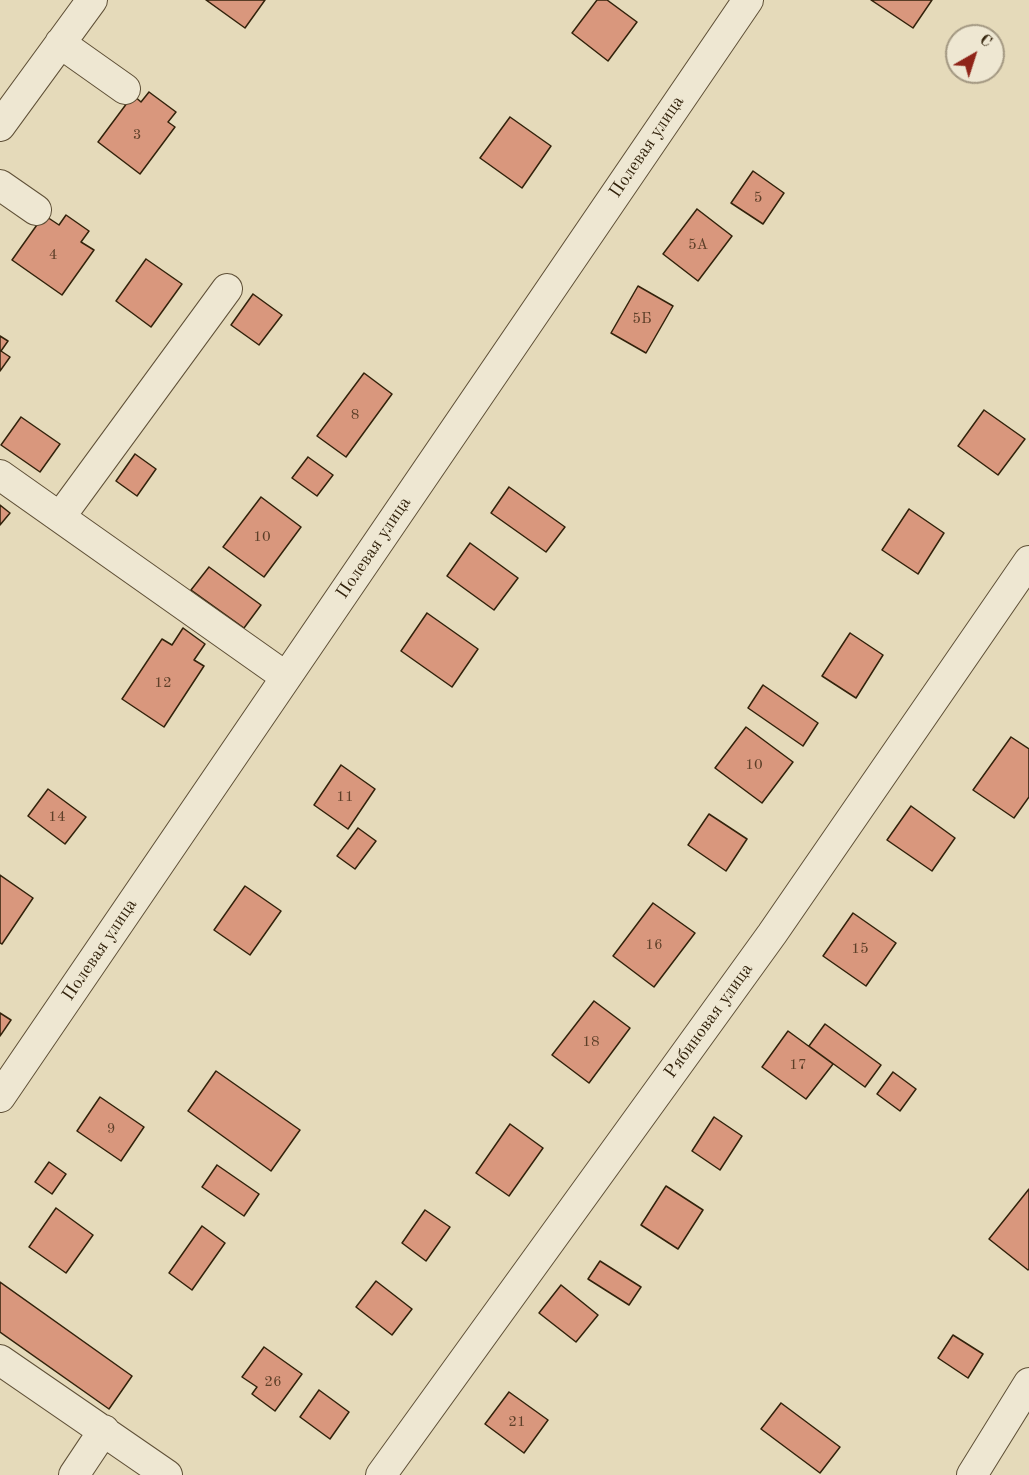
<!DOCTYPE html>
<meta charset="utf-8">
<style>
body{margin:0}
#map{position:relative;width:1029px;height:1475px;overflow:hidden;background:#e5daba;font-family:"Old Standard TT",serif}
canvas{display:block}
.north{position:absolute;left:945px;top:24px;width:60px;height:60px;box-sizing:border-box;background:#eee7d2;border:2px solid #a39882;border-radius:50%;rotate:39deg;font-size:16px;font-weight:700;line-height:24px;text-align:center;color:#32220b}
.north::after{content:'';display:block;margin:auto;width:21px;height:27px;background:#8f2418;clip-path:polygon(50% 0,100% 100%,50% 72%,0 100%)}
</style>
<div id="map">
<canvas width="1029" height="1475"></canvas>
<div class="north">С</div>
</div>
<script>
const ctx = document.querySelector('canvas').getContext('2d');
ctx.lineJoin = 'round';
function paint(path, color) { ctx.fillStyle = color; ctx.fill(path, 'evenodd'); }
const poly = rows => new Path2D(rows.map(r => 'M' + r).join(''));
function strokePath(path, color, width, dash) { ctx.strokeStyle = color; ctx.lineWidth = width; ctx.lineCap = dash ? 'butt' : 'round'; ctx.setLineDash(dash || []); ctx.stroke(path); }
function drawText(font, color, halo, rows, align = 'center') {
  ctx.font = font + ' "Old Standard TT",serif'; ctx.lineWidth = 6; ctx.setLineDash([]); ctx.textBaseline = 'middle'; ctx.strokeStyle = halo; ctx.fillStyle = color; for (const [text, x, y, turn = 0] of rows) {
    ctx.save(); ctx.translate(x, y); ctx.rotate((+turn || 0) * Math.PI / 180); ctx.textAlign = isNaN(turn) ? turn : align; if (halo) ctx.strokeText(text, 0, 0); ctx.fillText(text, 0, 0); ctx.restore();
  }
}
const building = poly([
 [206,0,265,0,245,28,206,0],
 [597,0,607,0,637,22,608,61,572,33,597,0],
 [871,0,932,0,913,28,871,0],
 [149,92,176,112,168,122,175,127,140,174,98,142,133,95,141,102,149,92],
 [510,117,551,146,522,188,480,158,510,117],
 [753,171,784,193,763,224,731,203,753,171],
 [697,209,732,236,698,281,663,254,697,209],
 [44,215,59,225,66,215,89,231,81,242,94,250,62,295,12,260,44,215],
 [146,259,182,284,151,327,116,301,146,259],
 [638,286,673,306,646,353,611,333,638,286],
 [253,294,282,315,259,345,231,325,253,294],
 [0,336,8,341,1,351,10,357,0,371,0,336],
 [364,373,392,394,346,457,317,436,364,373],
 [984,410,1025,439,998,475,958,446,984,410],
 [21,417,60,444,40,472,1,445,21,417],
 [135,454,156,469,137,496,116,481,135,454],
 [308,457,333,475,317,496,292,478,308,457],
 [509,487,565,527,546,552,491,513,509,487],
 [261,497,301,527,264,577,223,547,261,497],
 [0,505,10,513,0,525,0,505],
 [909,509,944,533,918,574,882,550,909,509],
 [470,543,518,578,494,610,447,576,470,543],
 [209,567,261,605,244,628,191,590,209,567],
 [427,613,478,649,452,687,401,651,427,613],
 [183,628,205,644,194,660,204,666,164,727,122,699,162,639,172,645,183,628],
 [850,633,883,655,856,698,822,676,850,633],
 [763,685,818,723,803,746,748,708,763,685],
 [746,727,793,762,762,803,715,768,746,727],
 [1011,737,1029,749,1029,797,1014,818,973,790,1011,737],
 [341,765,375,789,348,829,314,805,341,765],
 [48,789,86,817,65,844,28,816,48,789],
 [911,806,955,838,932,871,887,840,911,806],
 [709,814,747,839,726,871,688,845,709,814],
 [358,828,376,841,355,869,337,856,358,828],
 [0,875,33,898,2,944,0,943,0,875],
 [245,886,281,911,250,955,214,930,245,886],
 [653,903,695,933,654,987,613,956,653,903],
 [853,913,896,943,866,986,823,956,853,913],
 [594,1001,630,1028,589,1083,552,1055,594,1001],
 [0,1013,11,1020,0,1036,0,1013],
 [825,1024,881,1065,865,1087,809,1046,825,1024],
 [788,1031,833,1064,806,1099,762,1067,788,1031],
 [216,1071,300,1130,271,1171,188,1111,216,1071],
 [893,1072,916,1089,900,1111,877,1094,893,1072],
 [100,1097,144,1127,121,1161,77,1131,100,1097],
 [714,1117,742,1136,720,1170,692,1151,714,1117],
 [510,1124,543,1148,509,1196,476,1173,510,1124],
 [49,1162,66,1174,52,1194,35,1182,49,1162],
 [217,1165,259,1194,244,1216,202,1187,217,1165],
 [666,1186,703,1210,678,1249,641,1225,666,1186],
 [1029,1189,1029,1269,1028,1270,989,1239,1029,1189],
 [56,1208,93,1235,66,1273,29,1247,56,1208],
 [425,1210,450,1227,426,1261,402,1243,425,1210],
 [202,1226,225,1243,192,1290,169,1273,202,1226],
 [600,1261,641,1287,629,1305,588,1279,600,1261],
 [376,1281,412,1309,392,1335,356,1307,376,1281],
 [0,1282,132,1376,109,1409,0,1332,0,1282],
 [561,1285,598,1315,576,1342,539,1313,561,1285],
 [953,1335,983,1354,968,1378,938,1358,953,1335],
 [264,1347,302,1374,275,1411,252,1394,257,1387,242,1377,264,1347],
 [319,1390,349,1412,330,1439,300,1417,319,1390],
 [509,1392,548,1420,524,1453,485,1424,509,1392],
 [781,1403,840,1447,820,1473,761,1429,781,1403]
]);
paint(building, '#d9977d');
strokePath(building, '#32220b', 1.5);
const minor = poly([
 [60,43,125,89],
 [0,126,92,0],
 [0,185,36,210],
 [0,475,286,677],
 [60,517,227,289],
 [0,1097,748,0],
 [0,1360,167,1475],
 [74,1475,104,1430],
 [381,1475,772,934,1029,561],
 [972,1475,1029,1383]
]);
strokePath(minor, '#5f5037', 32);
strokePath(minor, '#eee7d2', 30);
drawText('15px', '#5c3f28', null, [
 ["3",137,135],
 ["5",758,198],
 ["5А",698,245],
 ["4",53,255],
 ["5Б",642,319],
 ["8",355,415],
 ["10",262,537],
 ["12",163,683],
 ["10",754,765],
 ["11",345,797],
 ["14",57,817],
 ["16",654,945],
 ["15",860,949],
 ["18",591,1042],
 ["17",798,1065],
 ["9",111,1129],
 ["26",273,1382],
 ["21",517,1422]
]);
drawText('18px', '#32220b', '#eee7d2', [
 ["Полевая улица",647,147,-56],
 ["Полевая улица",374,548,-56],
 ["Полевая улица",100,950,-56],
 ["Рябиновая улица",709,1021,-54]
]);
</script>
